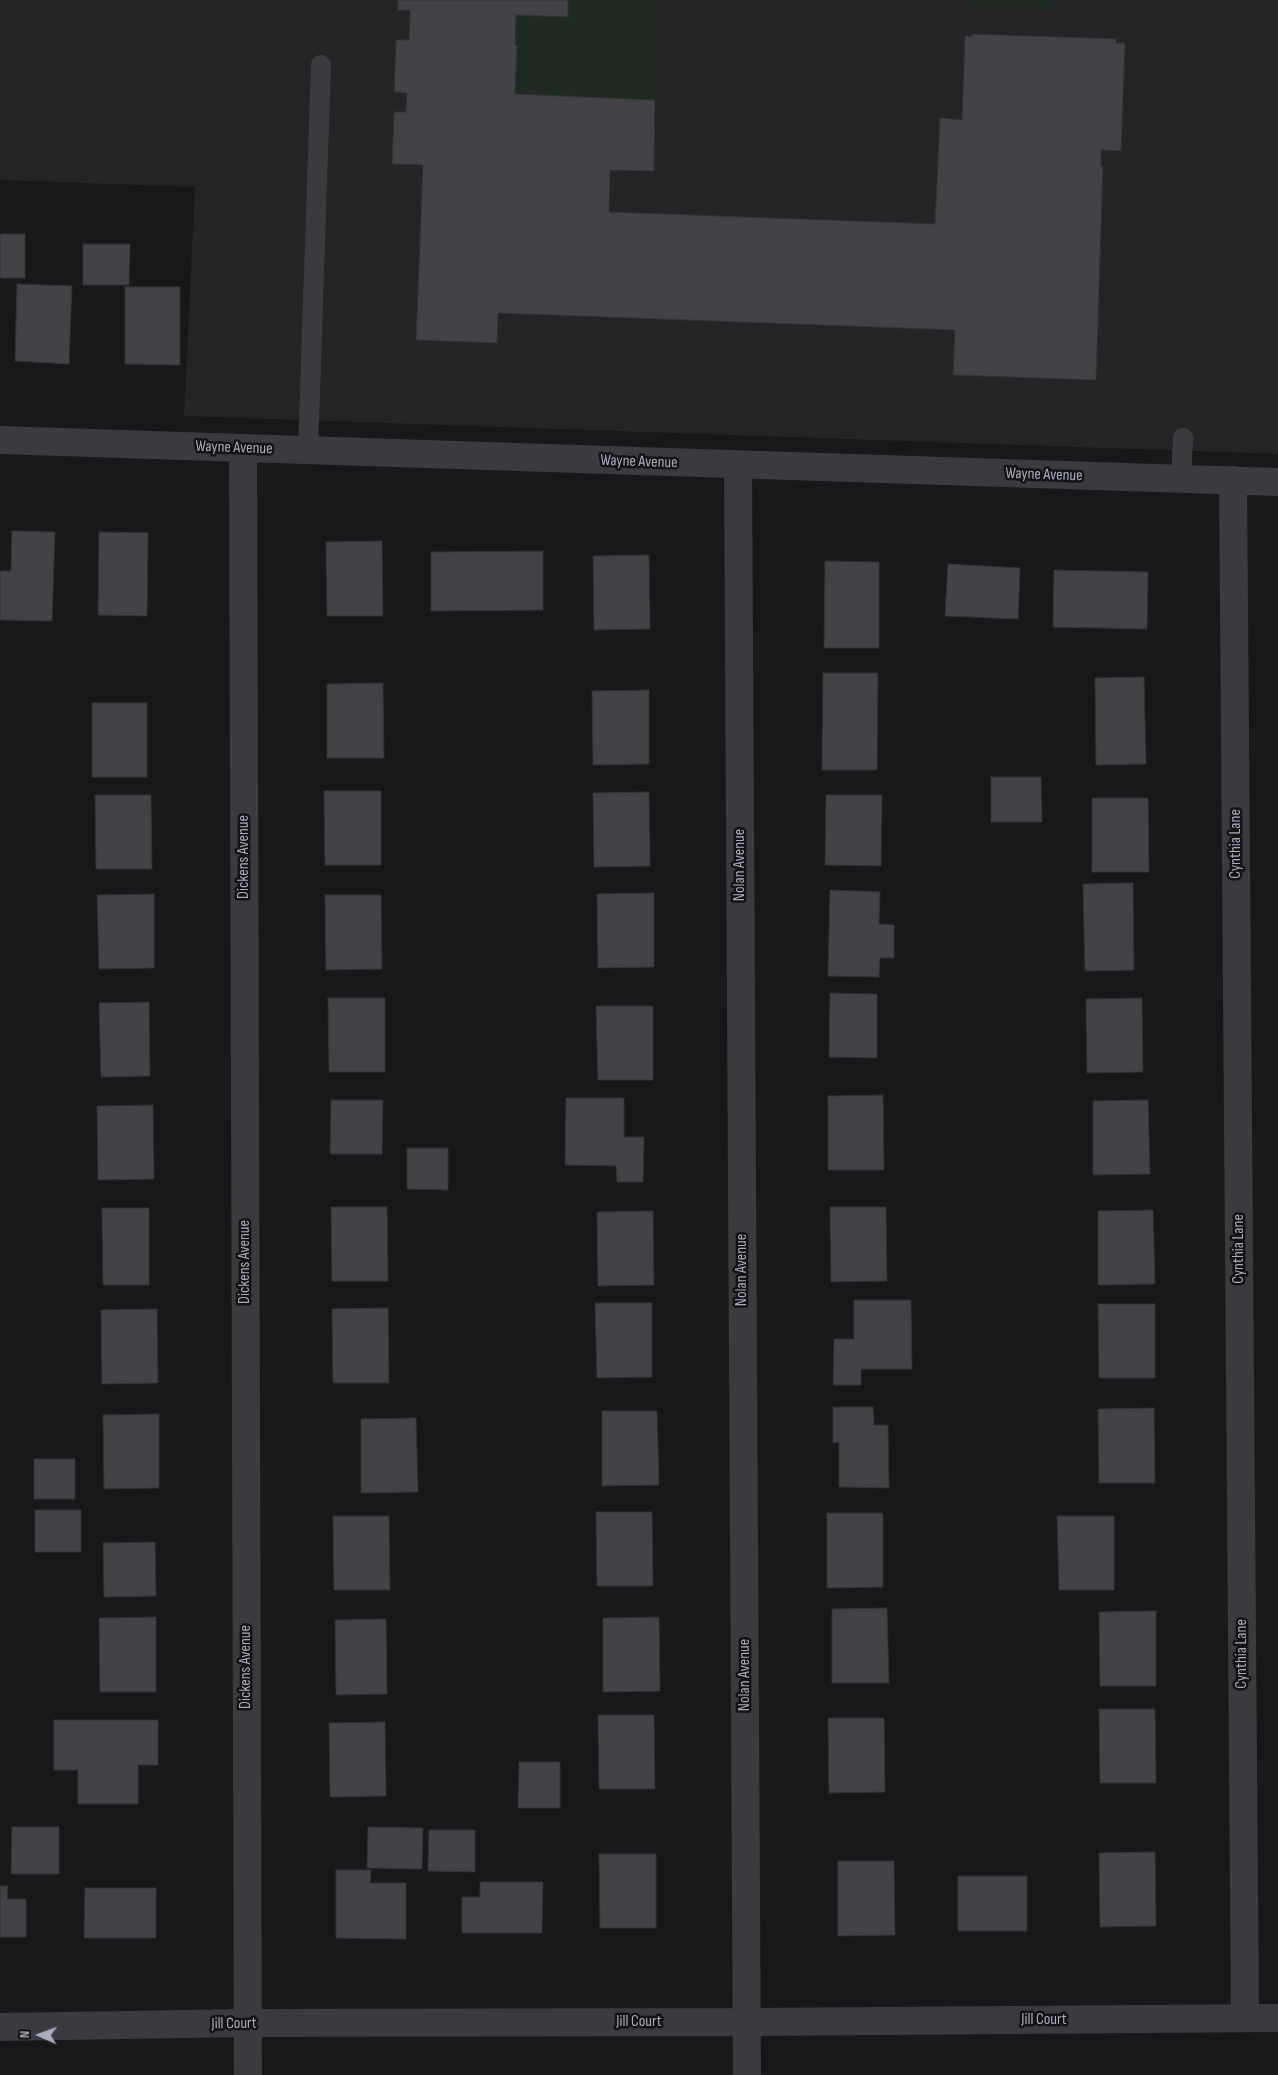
<!DOCTYPE html>
<style>
body{margin:0}
#map{position:relative;width:1278px;height:2075px;overflow:hidden;background:#18181a;font-family:"Sofia Sans Condensed",sans-serif}
canvas{display:block}
.north{position:absolute;left:15px;top:2010px;width:50px;height:50px;-webkit-text-stroke:4px #131315;paint-order:stroke;rotate:272deg;font-size:14px;font-weight:700;line-height:20px;text-align:center;color:#a9adbb}
.north::after{content:'';display:block;margin:auto;width:18px;height:22px;background:#a9adbb;clip-path:polygon(50% 0,100% 100%,50% 72%,0 100%)}
</style>
<div id="map">
<canvas width="1278" height="2075"></canvas>
<div class="north">N</div>
</div>
<script>
const ctx = document.querySelector('canvas').getContext('2d');
ctx.lineJoin = 'round';
function paint(path, color) { ctx.fillStyle = color; ctx.fill(path, 'evenodd'); }
const poly = rows => new Path2D(rows.map(r => 'M' + r).join(''));
function strokePath(path, color, width, dash) { ctx.strokeStyle = color; ctx.lineWidth = width; ctx.lineCap = dash ? 'butt' : 'round'; ctx.setLineDash(dash || []); ctx.stroke(path); }
function drawText(font, color, halo, rows, align = 'center') {
  ctx.font = font + ' "Sofia Sans Condensed",sans-serif'; ctx.lineWidth = 5; ctx.setLineDash([]); ctx.textBaseline = 'middle'; ctx.strokeStyle = halo; ctx.fillStyle = color; for (const [text, x, y, turn = 0] of rows) {
    ctx.save(); ctx.translate(x, y); ctx.rotate((+turn || 0) * Math.PI / 180); ctx.textAlign = isNaN(turn) ? turn : align; if (halo) ctx.strokeText(text, 0, 0); ctx.fillText(text, 0, 0); ctx.restore();
  }
}
paint(poly([
 [0,0,1278,0,1278,454,184,416,195,187,0,180]
]), '#242427');
paint(poly([
 [568,0,657,0,655,100,515,94,517,45,515,45,516,15,567,17],
 [966,0,1052,0,1052,10,966,8]
]), '#1f2921');
const building = poly([
 [398,0,568,0,568,17,516,15,515,45,517,45,515,94,655,100,654,171,610,170,609,212,935,224,940,118,962,120,965,36,972,36,972,34,1117,39,1116,43,1125,43,1121,151,1101,150,1101,167,1103,167,1096,380,953,375,955,330,498,313,497,343,416,340,423,165,392,164,394,112,406,112,407,93,394,92,396,40,409,40,410,10,398,10,398,0],
 [0,234,25,234,25,278,0,278,0,234],
 [83,244,130,244,129,285,83,285,83,244],
 [17,284,72,286,69,364,15,361,17,284],
 [125,287,180,287,180,365,125,364,125,287],
 [12,531,55,532,52,621,0,620,0,571,11,571,12,531],
 [99,532,148,533,147,616,98,615,99,532],
 [382,541,383,616,327,616,326,542,382,541],
 [543,551,543,610,431,611,431,552,543,551],
 [649,555,650,629,594,630,593,556,649,555],
 [825,561,879,562,879,648,824,648,825,561],
 [948,564,1020,568,1018,619,945,616,948,564],
 [1054,570,1148,572,1147,629,1053,627,1054,570],
 [823,673,878,673,877,770,822,770,823,673],
 [1144,677,1146,764,1096,765,1095,678,1144,677],
 [383,683,384,758,327,758,327,684,383,683],
 [649,690,649,764,593,765,592,691,649,690],
 [92,703,147,703,147,777,92,777,92,703],
 [991,777,1041,777,1042,822,991,822,991,777],
 [324,791,381,791,381,865,325,865,324,791],
 [649,792,650,866,594,867,593,793,649,792],
 [95,795,151,795,152,869,96,869,95,795],
 [826,795,882,795,881,866,825,865,826,795],
 [1092,798,1148,798,1149,872,1092,872,1092,798],
 [1133,883,1134,970,1085,971,1083,884,1133,883],
 [830,890,880,892,879,924,894,925,894,958,880,958,879,977,828,976,830,890],
 [654,893,654,967,598,968,597,894,654,893],
 [154,894,154,968,99,969,97,895,154,894],
 [325,895,381,895,382,969,326,970,325,895],
 [830,993,877,994,877,1058,829,1057,830,993],
 [328,998,385,998,385,1072,329,1072,328,998],
 [1142,998,1143,1072,1087,1073,1086,999,1142,998],
 [149,1002,150,1076,101,1077,99,1003,149,1002],
 [596,1006,653,1006,653,1080,598,1080,596,1006],
 [883,1095,884,1170,828,1170,828,1096,883,1095],
 [566,1098,624,1098,624,1137,644,1137,643,1182,617,1182,616,1166,565,1165,566,1098],
 [331,1100,383,1100,382,1154,330,1154,331,1100],
 [1148,1100,1150,1174,1093,1175,1093,1101,1148,1100],
 [153,1105,154,1179,98,1180,97,1106,153,1105],
 [407,1148,448,1148,448,1190,407,1189,407,1148],
 [331,1207,387,1207,388,1281,332,1281,331,1207],
 [830,1207,886,1207,887,1281,831,1282,830,1207],
 [102,1208,149,1208,149,1285,103,1285,102,1208],
 [1153,1210,1155,1284,1098,1285,1098,1211,1153,1210],
 [653,1211,654,1285,598,1286,597,1212,653,1211],
 [854,1300,911,1300,912,1369,861,1369,861,1385,833,1385,834,1339,854,1339,854,1300],
 [595,1303,652,1303,652,1377,597,1378,595,1303],
 [1098,1304,1155,1304,1155,1378,1099,1378,1098,1304],
 [388,1308,389,1383,333,1383,332,1309,388,1308],
 [157,1309,158,1383,102,1384,101,1310,157,1309],
 [833,1407,873,1407,874,1425,888,1425,889,1488,839,1487,839,1442,833,1443,833,1407],
 [1154,1408,1155,1483,1099,1483,1098,1409,1154,1408],
 [602,1411,657,1411,659,1485,602,1486,602,1411],
 [159,1414,159,1488,104,1489,103,1415,159,1414],
 [416,1418,418,1492,361,1493,361,1419,416,1418],
 [34,1459,75,1459,75,1499,34,1499,34,1459],
 [35,1510,81,1510,81,1552,35,1552,35,1510],
 [596,1512,652,1512,653,1586,597,1586,596,1512],
 [827,1513,883,1513,883,1587,827,1588,827,1513],
 [333,1516,389,1516,390,1590,334,1590,333,1516],
 [1057,1516,1114,1516,1114,1590,1059,1590,1057,1516],
 [155,1542,156,1596,104,1597,103,1543,155,1542],
 [887,1608,889,1683,832,1683,832,1609,887,1608],
 [1156,1611,1156,1686,1100,1686,1099,1612,1156,1611],
 [156,1617,156,1692,100,1692,99,1618,156,1617],
 [659,1617,660,1691,603,1692,603,1618,659,1617],
 [386,1619,387,1694,336,1695,335,1620,386,1619],
 [1099,1709,1155,1709,1156,1783,1100,1783,1099,1709],
 [598,1715,654,1715,655,1789,599,1789,598,1715],
 [828,1718,884,1718,885,1792,829,1793,828,1718],
 [54,1720,158,1720,158,1765,138,1765,138,1804,78,1804,78,1770,54,1770,54,1720],
 [385,1722,386,1796,330,1797,329,1723,385,1722],
 [519,1762,560,1762,560,1808,518,1808,519,1762],
 [12,1827,59,1827,59,1874,11,1874,12,1827],
 [368,1827,423,1828,422,1869,367,1868,368,1827],
 [429,1830,475,1830,475,1872,428,1871,429,1830],
 [1155,1852,1156,1926,1100,1927,1099,1853,1155,1852],
 [599,1854,656,1854,656,1928,600,1928,599,1854],
 [838,1861,894,1861,895,1935,838,1936,838,1861],
 [336,1870,371,1870,370,1883,406,1883,406,1939,336,1938,336,1870],
 [958,1876,1027,1876,1027,1931,958,1931,958,1876],
 [480,1882,543,1882,542,1933,462,1933,462,1897,480,1897,480,1882],
 [0,1886,8,1886,7,1899,26,1899,26,1937,0,1937,0,1886],
 [85,1888,156,1888,156,1938,84,1938,85,1888]
]);
paint(building, '#424247');
strokePath(building, '#323236', 1);
strokePath(poly([
 [308,451,321,65],
 [1181,479,1183,438]
]), '#3a3b41', 20);
strokePath(poly([
 [0,440,1278,482],
 [243,448,248,2075],
 [738,465,747,2075],
 [1233,480,1245,2018],
 [0,2027,247,2023,746,2022,1278,2018]
]), '#3a3b41', 28);
drawText('16px', '#a9adbb', '#131315', [
 ["Wayne Avenue",234,448,2],
 ["Wayne Avenue",639,462,2],
 ["Wayne Avenue",1044,475,2],
 ["Cynthia Lane",1236,844,-90],
 ["Dickens Avenue",244,857,-90],
 ["Nolan Avenue",740,865,-90],
 ["Cynthia Lane",1239,1249,-90],
 ["Dickens Avenue",245,1262,-90],
 ["Nolan Avenue",742,1270,-90],
 ["Cynthia Lane",1242,1654,-90],
 ["Dickens Avenue",246,1667,-90],
 ["Nolan Avenue",745,1675,-90],
 ["Jill Court",1044,2020],
 ["Jill Court",639,2022],
 ["Jill Court",234,2024,-1]
]);
</script>
